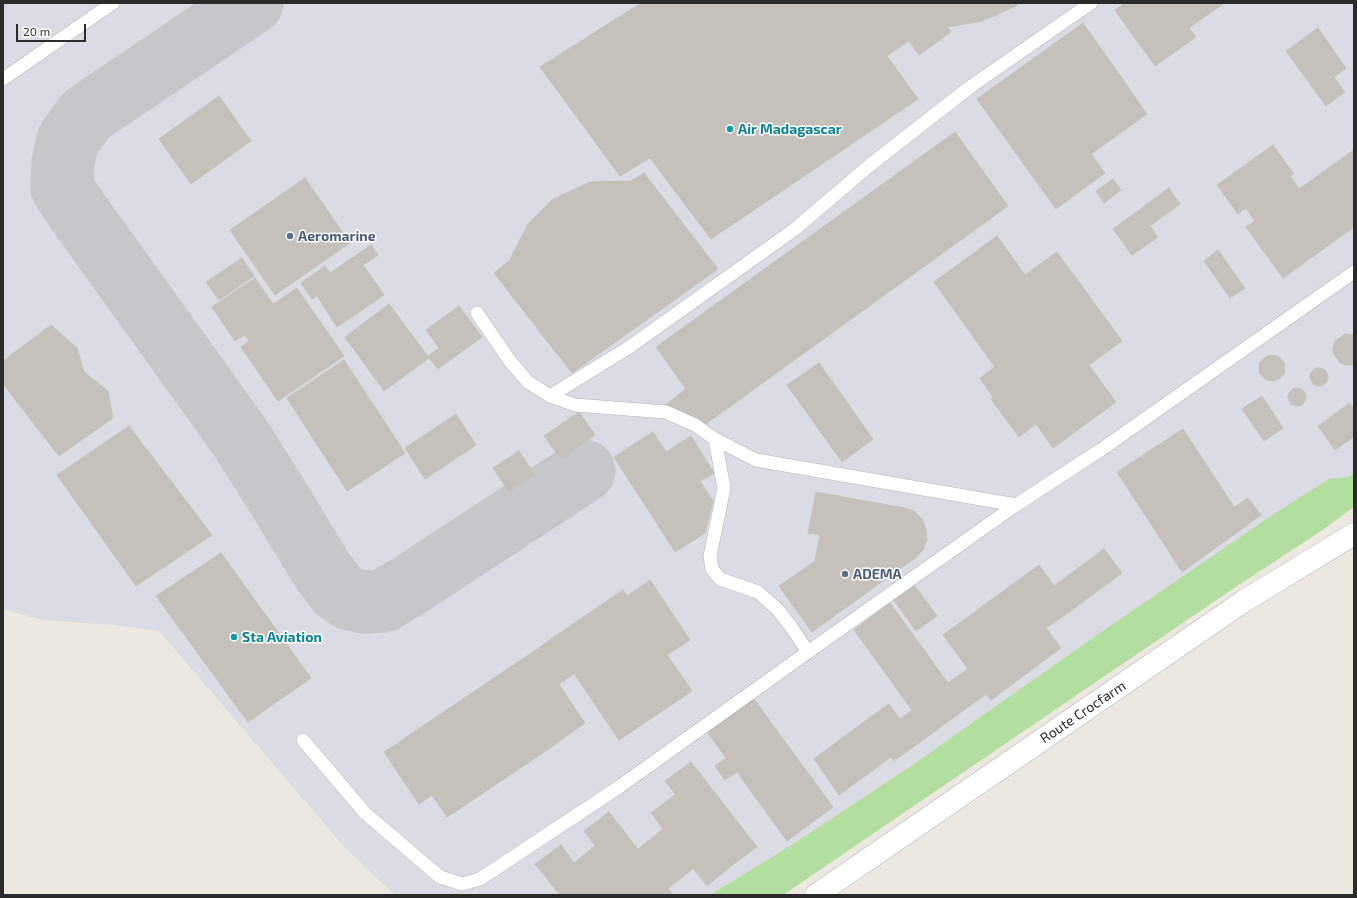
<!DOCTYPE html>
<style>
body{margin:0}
#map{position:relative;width:1357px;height:898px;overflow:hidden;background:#ece7df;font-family:"Exo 2",sans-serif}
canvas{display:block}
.frame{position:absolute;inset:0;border:4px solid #2b2b2b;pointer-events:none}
.scale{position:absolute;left:16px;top:24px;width:70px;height:18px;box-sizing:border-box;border:2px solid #2b2b2b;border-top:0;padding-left:5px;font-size:12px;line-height:14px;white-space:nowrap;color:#2b2b2b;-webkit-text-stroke:3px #fff;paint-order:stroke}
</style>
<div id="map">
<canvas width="1357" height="898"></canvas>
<div class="frame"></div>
<div class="scale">20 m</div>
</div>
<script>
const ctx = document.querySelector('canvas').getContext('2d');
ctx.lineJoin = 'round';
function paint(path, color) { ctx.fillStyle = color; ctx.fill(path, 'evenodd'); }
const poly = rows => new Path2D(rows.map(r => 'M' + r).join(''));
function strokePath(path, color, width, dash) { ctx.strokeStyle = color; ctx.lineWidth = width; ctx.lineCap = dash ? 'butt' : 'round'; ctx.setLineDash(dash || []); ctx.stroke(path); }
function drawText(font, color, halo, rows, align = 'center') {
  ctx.font = font + ' "Exo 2",sans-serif'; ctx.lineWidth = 3; ctx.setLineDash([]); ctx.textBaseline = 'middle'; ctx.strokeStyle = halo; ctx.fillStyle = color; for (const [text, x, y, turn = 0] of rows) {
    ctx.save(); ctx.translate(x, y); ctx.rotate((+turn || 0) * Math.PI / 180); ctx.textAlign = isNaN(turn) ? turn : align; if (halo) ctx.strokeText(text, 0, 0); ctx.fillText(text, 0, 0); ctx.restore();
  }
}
paint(poly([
 [3,3,1354,3,1354,473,1348,477,1329,479,1097,635,908,768,793,844,710,895,395,895,347,850,159,631,114,625,42,620,3,609]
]), '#dadbe5');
paint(poly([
 [1354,473,1354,507,1321,531,1234,588,783,895,710,895,793,844,908,768,1097,635,1277,512,1329,479,1348,477]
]), '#b2dea0');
strokePath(poly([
 [252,3,86,115,68,140,63,161,62,188,78,212,239,436,279,499,322,570,338,591,350,599,365,602,383,601,407,587,584,471]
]), '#c7c6ca', 63);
const building = poly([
 [641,3,1019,3,1016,6,982,21,948,27,951,32,919,55,909,41,887,56,918,99,711,239,650,158,620,176,540,67,641,3],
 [1125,3,1221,3,1223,4,1189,28,1196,37,1155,66,1115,10,1125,3],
 [1083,23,1147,114,1091,154,1105,173,1056,209,977,99,1083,23],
 [1318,28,1346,68,1334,77,1345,92,1326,106,1286,51,1318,28],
 [219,96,251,141,191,184,159,139,219,96],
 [955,132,1008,206,703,426,664,406,686,389,656,347,955,132],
 [1273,145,1294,174,1290,176,1299,189,1354,150,1354,227,1283,278,1246,227,1255,221,1246,208,1238,214,1217,185,1273,145],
 [644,173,718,269,572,373,494,273,509,261,528,224,553,199,590,182,631,181,644,173],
 [305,178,350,243,275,295,230,230,305,178],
 [1113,179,1121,190,1104,203,1096,191,1113,179],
 [1169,188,1180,204,1150,226,1158,237,1132,255,1113,229,1169,188],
 [997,236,1025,275,1057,252,1122,341,1089,365,1116,402,1053,448,1036,424,1019,437,991,399,993,397,980,378,995,367,934,282,997,236],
 [371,245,378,255,363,265,384,295,337,327,317,296,312,299,301,283,325,266,330,273,371,245],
 [1218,250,1245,288,1230,298,1204,261,1218,250],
 [242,258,254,276,219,300,206,282,242,258],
 [255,278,273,304,297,288,344,356,278,401,241,347,249,341,245,335,235,341,212,307,255,278],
 [389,304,429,358,384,391,345,337,389,304],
 [459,306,482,337,438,369,428,356,439,348,426,330,459,306],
 [51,325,77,348,84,372,108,391,113,418,59,456,3,384,3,361,51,325],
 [1345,334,1354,335,1354,364,1352,365,1345,365,1340,363,1333,353,1333,347,1335,341,1345,334],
 '1259 368a13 13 0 1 1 26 0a13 13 0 1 1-26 0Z',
 [344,360,405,453,347,491,287,398,344,360],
 [819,363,873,439,842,462,787,385,819,363],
 '1310 377a9 9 0 1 1 18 0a9 9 0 1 1-18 0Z',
 '1288 397a9 9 0 1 1 18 0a9 9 0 1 1-18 0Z',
 [1262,396,1283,428,1264,441,1242,409,1262,396],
 [1350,403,1354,409,1354,437,1335,450,1318,426,1350,403],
 [579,412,595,435,561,459,544,436,579,412],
 [456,414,476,445,425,479,405,448,456,414],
 [129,426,212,535,136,586,57,475,129,426],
 [1183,429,1234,507,1248,498,1261,515,1182,572,1117,472,1183,429],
 [653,432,666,452,691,436,714,473,700,481,713,501,705,533,675,552,614,457,653,432],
 [519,451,535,475,509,492,493,468,519,451],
 [816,492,904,508,914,511,922,519,926,529,927,540,923,550,915,558,812,632,779,586,815,561,820,535,808,533,816,492],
 [1104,549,1122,573,1072,610,1054,586,1104,549],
 [221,553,311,678,248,722,156,596,221,553],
 [1039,565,1072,610,1046,628,1061,648,991,700,986,694,894,761,865,721,889,704,900,719,912,710,854,630,890,603,948,683,968,669,943,635,1039,565],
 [650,580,690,640,667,655,627,596,650,580],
 [914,585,937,616,916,631,894,600,914,585],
 [623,590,692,691,619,740,551,639,623,590],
 [551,639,574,674,559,684,536,650,551,639],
 [536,650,585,723,547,750,497,676,536,650],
 [497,676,547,750,458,810,408,736,497,676],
 [753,698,833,807,787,841,737,772,725,780,715,766,726,758,707,732,753,698],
 [865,721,891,757,839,795,814,759,865,721],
 [408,736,458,810,447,817,397,744,408,736],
 [397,744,432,795,419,804,384,752,397,744],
 [691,762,757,847,731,866,665,781,691,762],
 [676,794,731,866,707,886,651,813,676,794],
 [609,812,672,893,669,895,633,895,584,831,609,812],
 [663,829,693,869,668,888,638,849,663,829],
 [561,845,574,863,599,895,560,895,535,864,561,845],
 [595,846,633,895,599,895,574,863,595,846]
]);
paint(building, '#c5c1ba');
strokePath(building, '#c7c3b9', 1);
const lane = poly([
 [3,79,113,3],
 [477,313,510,361,528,382,550,396,575,405,666,412,695,425,715,439,756,460,1016,505,1102,449,1354,272],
 [550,396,628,348,795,229,870,165,970,87,1091,3],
 [715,439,724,488,710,556,712,569,720,579,758,592,778,610,792,628,808,652,1016,505],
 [303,740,365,813,440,877,462,884,480,879,619,787,808,652]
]);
const secondary = poly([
 [816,895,1244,601,1354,534]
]);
strokePath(lane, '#b2b4be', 14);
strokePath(secondary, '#b2b4be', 23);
strokePath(lane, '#fff', 13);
strokePath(secondary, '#fff', 22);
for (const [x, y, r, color] of [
 [730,129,4,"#0f9aa8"],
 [290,236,4,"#5c6f8a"],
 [845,574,4,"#5c6f8a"],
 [234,637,4,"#0f9aa8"]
]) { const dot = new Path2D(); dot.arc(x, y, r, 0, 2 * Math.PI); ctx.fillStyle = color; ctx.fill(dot); strokePath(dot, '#fff', 1.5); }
drawText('bold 14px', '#0d838f', '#fff', [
 ["Air Madagascar",738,129],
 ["Sta Aviation",242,637]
], 'left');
drawText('bold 14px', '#4e5e75', '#fff', [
 ["Aeromarine",298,236],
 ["ADEMA",853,574]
], 'left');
drawText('14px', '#2b2b2b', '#fff', [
 ["Route Crocfarm",1083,712,-34]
]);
</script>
